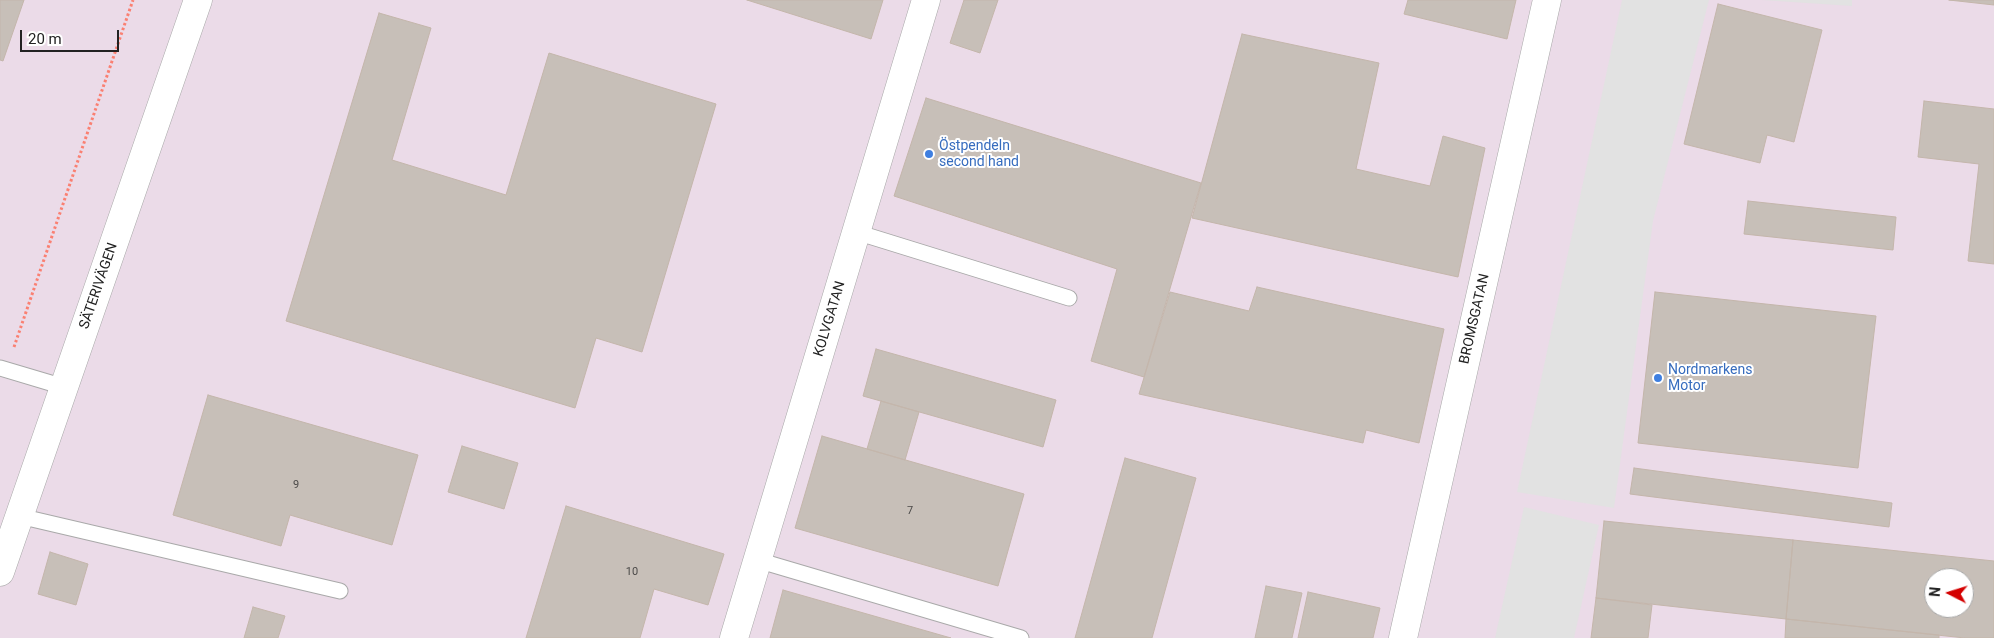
<!DOCTYPE html>
<meta charset="utf-8">
<style>
body{margin:0}
#map{position:relative;width:1994px;height:638px;overflow:hidden;background:#f2efe9;font-family:Roboto,sans-serif}
canvas{display:block}
.north{position:absolute;left:1924px;top:568px;width:50px;height:50px;box-sizing:border-box;background:#fff;border:1px solid #a7a7a7;border-radius:50%;rotate:275deg;font-size:14px;font-weight:700;line-height:20px;text-align:center;color:#222}
.north::after{content:'';display:block;margin:auto;width:18px;height:22px;background:#d40000;clip-path:polygon(50% 0,100% 100%,50% 72%,0 100%)}
.scale{position:absolute;left:20px;top:30px;width:99px;height:22px;box-sizing:border-box;border:2px solid #222;border-top:0;padding-left:6px;font-size:15px;line-height:18px;white-space:nowrap;color:#222;-webkit-text-stroke:4px #fff;paint-order:stroke}
</style>
<div id="map">
<canvas width="1994" height="638"></canvas>
<div class="north">N</div>
<div class="scale">20 m</div>
</div>
<script>
const ctx = document.querySelector('canvas').getContext('2d');
ctx.lineJoin = 'round';
function paint(path, color) { ctx.fillStyle = color; ctx.fill(path, 'evenodd'); }
const poly = rows => new Path2D(rows.map(r => 'M' + r).join(''));
function strokePath(path, color, width, dash) { ctx.strokeStyle = color; ctx.lineWidth = width; ctx.lineCap = dash ? 'butt' : 'round'; ctx.setLineDash(dash || []); ctx.stroke(path); }
function drawText(font, color, halo, rows, align = 'center') {
  ctx.font = font + ' Roboto,sans-serif'; ctx.lineWidth = 4; ctx.setLineDash([]); ctx.textBaseline = 'middle'; ctx.strokeStyle = halo; ctx.fillStyle = color; for (const [text, x, y, turn = 0] of rows) {
    ctx.save(); ctx.translate(x, y); ctx.rotate((+turn || 0) * Math.PI / 180); ctx.textAlign = isNaN(turn) ? turn : align; if (halo) ctx.strokeText(text, 0, 0); ctx.fillText(text, 0, 0); ctx.restore();
  }
}
paint(poly([
 [0,0,1994,0,1994,638,0,638],
 [1934,578,1964,578,1964,608,1934,608]
]), '#ebdbe8');
paint(poly([
 [1622,0,1709,0,1653,221,1614,508,1517,492],
 [1762,0,1852,0,1852,6],
 [1524,507,1599,525,1574,638,1495,638]
]), '#e2e2e2');
const building = poly([
 [0,0,24,0,3,61,0,60,0,0],
 [747,0,883,0,871,39,747,0],
 [964,0,998,0,980,53,950,43,964,0],
 [1408,0,1516,0,1507,39,1404,14,1408,0],
 [1949,0,1994,0,1994,5,1949,0],
 [1718,4,1822,30,1794,142,1767,135,1760,163,1684,144,1718,4],
 [379,13,431,28,392,160,506,195,549,53,716,104,642,352,596,338,575,408,286,321,379,13],
 [1242,34,1379,63,1356,169,1430,186,1443,136,1485,148,1458,277,1192,218,1242,34],
 [926,98,1201,183,1144,377,1091,361,1117,269,894,196,926,98],
 [1924,101,1994,109,1994,264,1968,261,1979,164,1918,157,1924,101],
 [1748,201,1896,217,1893,250,1744,234,1748,201],
 [1257,287,1444,329,1419,443,1366,430,1363,443,1139,394,1170,292,1249,311,1257,287],
 [1655,292,1876,316,1858,468,1638,443,1655,292],
 [876,349,1056,400,1043,447,863,396,876,349],
 [208,395,418,455,392,545,290,515,281,546,173,515,208,395],
 [881,401,919,412,905,460,867,449,881,401],
 [822,436,1024,494,998,586,795,528,822,436],
 [462,446,518,463,504,509,448,492,462,446],
 [1125,458,1196,478,1152,638,1075,638,1125,458],
 [1634,468,1892,503,1889,527,1630,494,1634,468],
 [566,506,724,554,708,605,654,589,640,638,526,638,566,506],
 [1604,521,1793,540,1786,619,1596,598,1604,521],
 [1793,540,1994,561,1994,638,1965,638,1786,619,1793,540],
 [1934,578,1964,578,1964,608,1934,608,1934,578],
 [50,552,88,564,76,605,38,594,50,552],
 [1266,586,1302,593,1292,638,1255,638,1266,586],
 [783,590,951,638,770,638,783,590],
 [1308,592,1380,608,1373,638,1298,638,1308,592],
 [1596,598,1652,605,1648,638,1591,638,1596,598],
 [253,607,285,616,278,638,244,638,253,607],
 [1786,619,1939,635,1939,638,1785,638,1786,619]
]);
paint(building, '#c7bfb8');
strokePath(building, '#c4b6ab', 1);
const service = poly([
 [856,232,1069,298],
 [0,368,64,387],
 [19,516,340,591],
 [757,560,1021,638]
]);
const minor = poly([
 [0,572,198,0],
 [734,638,926,0],
 [1403,638,1547,0]
]);
strokePath(service, '#a9a9a9', 17);
strokePath(minor, '#a9a9a9', 29);
strokePath(poly([
 [14,347,133,0]
]), '#fa8072', 3, [2.5, 2.5]);
strokePath(service, '#fff', 15);
strokePath(minor, '#fff', 28);
for (const [x, y, r, color] of [
 [929,154,5,"#3f7fe0"],
 [1658,378,5,"#3f7fe0"]
]) { const dot = new Path2D(); dot.arc(x, y, r, 0, 2 * Math.PI); ctx.fillStyle = color; ctx.fill(dot); strokePath(dot, '#fff', 2); }
drawText('11px', '#4b4948', null, [
 ["9",296,485],
 ["7",910,511],
 ["10",632,572]
]);
drawText('14px', '#366cbe', '#fff', [
 ["Östpendeln",939,146],
 ["second hand",939,162],
 ["Nordmarkens",1668,370],
 ["Motor",1668,386]
], 'left');
drawText('14px', '#222', '#fff', [
 ["SÄTERIVÄGEN",99,286,-71],
 ["KOLVGATAN",830,319,-73],
 ["BROMSGATAN",1475,319,-77]
]);
</script>
